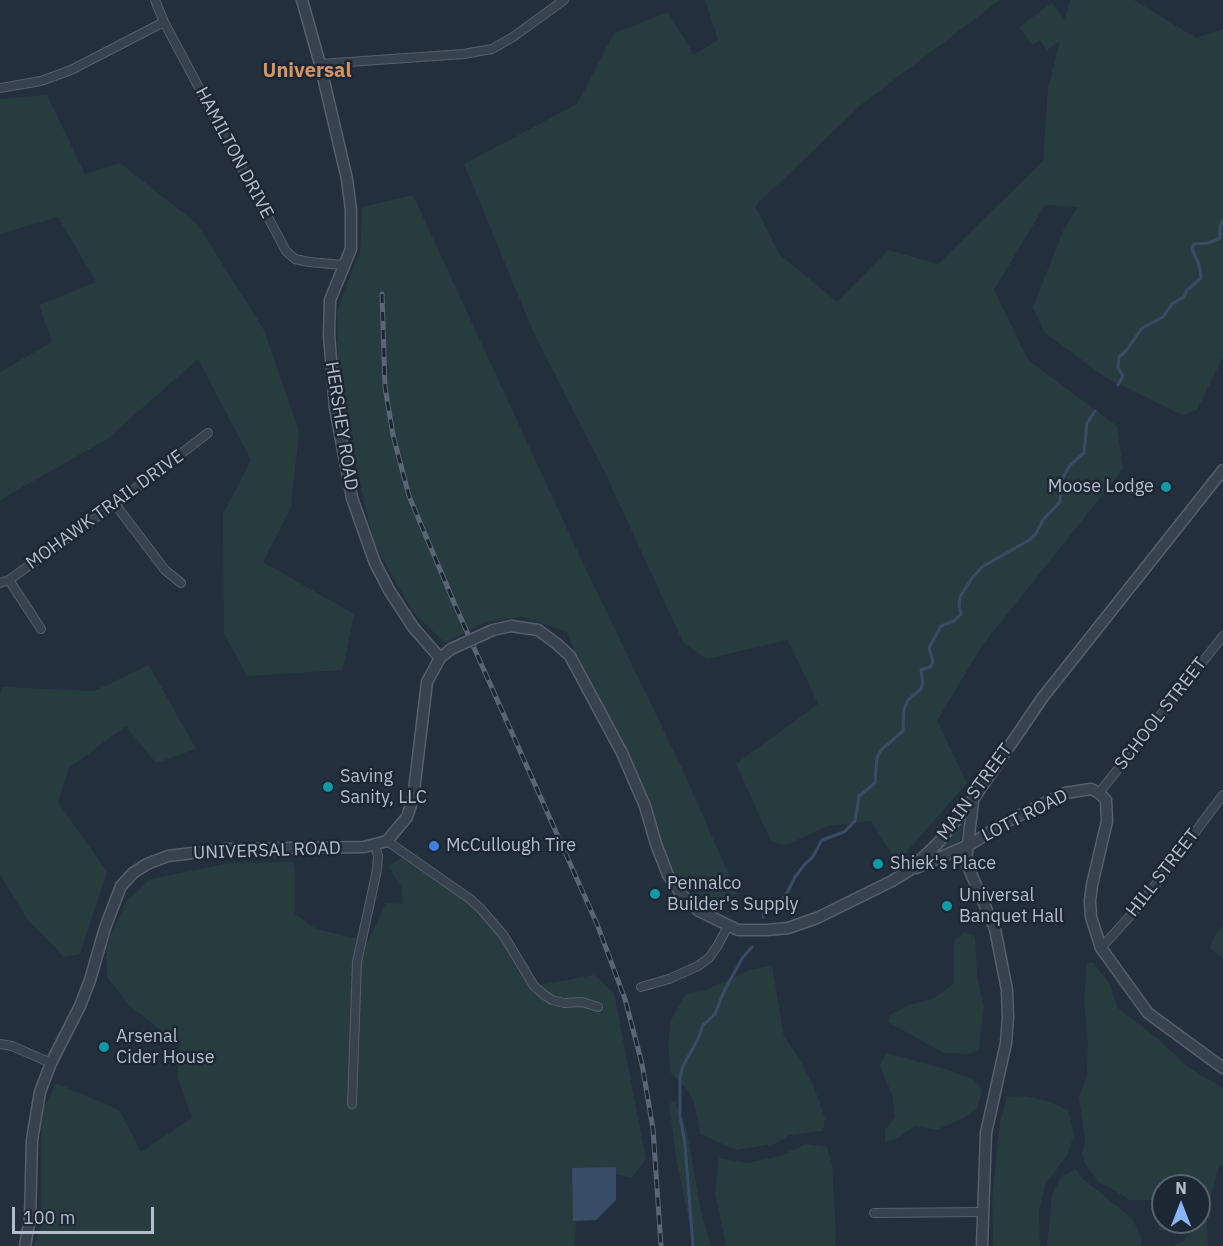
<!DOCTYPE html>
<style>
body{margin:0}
#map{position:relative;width:1223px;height:1246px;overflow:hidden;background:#242f3e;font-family:"IBM Plex Sans",sans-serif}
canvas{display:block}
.north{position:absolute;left:1151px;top:1174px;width:60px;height:60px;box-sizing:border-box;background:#1d2633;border:2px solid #59626f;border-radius:50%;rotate:0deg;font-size:16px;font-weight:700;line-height:24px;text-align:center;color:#b4bcc9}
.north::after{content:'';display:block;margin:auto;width:21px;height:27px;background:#8ab4f8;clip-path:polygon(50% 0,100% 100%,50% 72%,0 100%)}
.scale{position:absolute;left:12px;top:1207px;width:142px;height:27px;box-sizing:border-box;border:3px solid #b4bcc9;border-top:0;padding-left:8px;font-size:18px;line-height:21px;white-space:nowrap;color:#b4bcc9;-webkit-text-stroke:4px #1d2633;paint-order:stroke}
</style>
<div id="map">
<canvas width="1223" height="1246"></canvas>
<div class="north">N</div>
<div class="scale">100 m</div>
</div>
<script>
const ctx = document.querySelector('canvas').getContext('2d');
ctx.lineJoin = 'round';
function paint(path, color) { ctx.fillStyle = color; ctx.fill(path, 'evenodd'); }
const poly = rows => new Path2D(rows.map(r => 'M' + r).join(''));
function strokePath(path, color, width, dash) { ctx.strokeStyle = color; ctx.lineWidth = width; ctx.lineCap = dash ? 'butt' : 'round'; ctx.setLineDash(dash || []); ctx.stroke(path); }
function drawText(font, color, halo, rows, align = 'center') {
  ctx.font = font + ' "IBM Plex Sans",sans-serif'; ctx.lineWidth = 5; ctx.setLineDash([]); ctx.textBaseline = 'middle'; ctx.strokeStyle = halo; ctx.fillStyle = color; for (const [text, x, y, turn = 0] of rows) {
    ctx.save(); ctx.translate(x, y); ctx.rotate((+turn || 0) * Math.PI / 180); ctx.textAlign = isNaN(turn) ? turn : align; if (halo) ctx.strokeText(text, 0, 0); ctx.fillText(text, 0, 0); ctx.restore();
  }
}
paint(poly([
 [705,0,1000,0,862,104,755,206,779,254,837,302,888,250,938,264,1043,161,1048,89,1060,41,1047,50,1040,40,1033,45,1019,27,1052,3,1065,20,1070,0,1134,0,1196,38,1223,29,1223,357,1197,410,1182,415,1105,377,1044,332,1033,307,1063,231,1078,207,1045,205,994,290,1028,360,1117,426,1123,469,981,647,937,721,967,783,897,863,871,821,828,826,784,846,771,841,736,764,818,704,788,640,706,659,683,642,608,479,532,329,464,164,577,104,614,33,668,12,694,55,718,40],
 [47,95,85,174,120,163,197,224,264,330,299,431,291,507,263,562,354,614,343,670,247,676,224,633,223,514,251,460,198,359,106,440,10,494,0,501,0,372,52,342,39,305,96,282,58,217,0,234,0,99],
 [413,195,581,559,681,766,737,893,712,903,678,879,566,631,522,617,485,622,445,643,413,612,374,543,339,393,337,310,360,251,362,207],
 [149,665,196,749,156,763,126,726,69,768,58,802,107,872,80,954,64,957,27,919,0,874,0,696,3,687,94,691],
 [962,823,964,824,960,841,937,854],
 [401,858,491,914,534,986,594,975,614,993,646,1159,632,1178,600,1171,581,1177,574,1246,34,1246,41,1227,41,1114,56,1083,119,1110,141,1152,192,1118,177,1076,180,1045,130,1006,107,977,106,945,126,902,151,879,230,863,293,862,295,875,295,914,316,929,368,941,386,903,403,904,401,887,388,866],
 [1222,925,1223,925,1223,959,1210,949,1212,940],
 [964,932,975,937,977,976,984,1008,979,1049,969,1054,944,1053,888,1022,890,1015,909,1005,933,999,954,983,954,941],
 [1087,963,1093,963,1108,981,1118,1008,1157,1038,1188,1067,1223,1088,1223,1165,1219,1166,1209,1202,1199,1211,1199,1186,1163,1186,1163,1222,1184,1222,1174,1232,1159,1230,1156,1210,1151,1200,1130,1200,1099,1182,1085,1164,1082,1153,1085,1141,1079,1097,1087,1075,1088,1043,1084,1001],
 [772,965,784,1037,799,1058,814,1087,825,1118,823,1131,790,1135,774,1144,736,1150,700,1134,695,1105,687,1089,671,1073,668,1046,671,1020,686,993,704,991,747,971],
 [886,1053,949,1070,974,1080,982,1090,977,1108,963,1118,936,1130,915,1126,898,1138,885,1142,885,1130,895,1117,892,1095,880,1066],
 [1026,1096,1051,1102,1068,1110,1074,1134,1068,1154,1045,1185,1039,1211,1040,1246,993,1246,992,1199,1000,1123,1007,1097],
 [674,1100,686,1127,701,1211,711,1246,694,1246,677,1163,669,1105],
 [805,1144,827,1147,832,1164,836,1233,835,1246,726,1246,715,1193,719,1158,747,1163,780,1156],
 [1075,1169,1083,1179,1132,1218,1142,1239,1141,1246,1047,1246,1052,1195,1061,1177],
 [1207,1219,1208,1246,1162,1246,1172,1246,1184,1241,1193,1225]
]), '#263c3f');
paint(poly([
 [616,1167,616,1200,596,1220,573,1221,572,1168]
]), '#394c67');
strokePath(poly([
 [1118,385,1123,376,1118,368,1119,357,1126,351,1142,328,1163,317,1172,304,1184,297,1187,290,1201,278,1199,264,1192,249,1194,244,1208,243,1220,238,1220,227,1223,220],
 [763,917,764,912,771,906,785,897,795,877,805,864,812,858,822,840,844,832,855,821,859,796,875,783,877,758,881,750,903,731,904,709,908,700,921,689,923,683,921,670,930,667,933,661,929,648,941,626,954,621,961,614,959,606,960,597,972,578,982,567,1029,540,1035,535,1043,520,1060,502,1062,479,1070,465,1084,453,1087,423,1095,411],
 [693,1246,685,1144,680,1116,680,1077,683,1066,698,1039,703,1025,715,1014,724,991,743,957,752,947]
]), '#394c67', 3);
const minor = poly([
 [155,0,164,22,286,251,295,259,309,262,343,265],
 [320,64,464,54,492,49,513,37,564,0],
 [0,88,41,81,71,70,164,22],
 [115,504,165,570,181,583],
 [9,580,41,629],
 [0,583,9,580,115,504,208,433],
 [1099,793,1223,636],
 [387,841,470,899,481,909,504,936,534,986,543,994,552,1000,564,1003,582,1002,598,1007],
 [1101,948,1141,904,1223,795],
 [641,987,669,979,698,966,709,958,718,945,728,926],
 [0,1044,12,1046,51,1063],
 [352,1104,357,962,377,870,378,856,375,845],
 [874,1213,982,1212]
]);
const tertiary = poly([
 [302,0,320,64,347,179,351,210,351,249,330,300,329,335,335,408,352,498,375,563,389,590,413,627,440,658],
 [493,630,511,626,538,630,557,644,570,656,622,753,645,806,656,844,668,875,682,895,699,911,738,930,767,930,788,928,817,918,892,881,910,870,938,843,974,798,1043,697,1223,470],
 [973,801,966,862,995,929,1007,990,1008,1017,1006,1043,986,1133,982,1246],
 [916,868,971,844,1006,822,1065,793,1091,789,1099,793,1106,800,1107,821,1092,885,1090,901,1091,917,1101,948,1148,1013,1223,1068],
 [25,1246,30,1219,32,1140,40,1092,51,1063,80,1006,90,980,105,928,121,886,133,873,147,864,168,856,225,849,364,847,387,841,407,817,413,799,427,682,440,658,451,649]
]);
strokePath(minor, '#565f6c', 10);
strokePath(tertiary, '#565f6c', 13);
strokePath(minor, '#38414e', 8);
strokePath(tertiary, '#38414e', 10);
const rail = poly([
 [382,294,385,387,393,435,409,496,455,605,597,924,625,999,642,1064,653,1129,661,1246]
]);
strokePath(rail, '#5a6575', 5);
strokePath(rail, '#1d2633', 3, [9]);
const tertiaryBridge = poly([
 [451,649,493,630]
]);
strokePath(tertiaryBridge, '#565f6c', 13, []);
strokePath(tertiaryBridge, '#38414e', 10);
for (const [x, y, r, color] of [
 [1166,487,6,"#0f9aa8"],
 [328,787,6,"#0f9aa8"],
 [434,846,6,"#3f7fe0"],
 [878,864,6,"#0f9aa8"],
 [655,894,6,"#0f9aa8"],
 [947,906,6,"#0f9aa8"],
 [104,1047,6,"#0f9aa8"]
]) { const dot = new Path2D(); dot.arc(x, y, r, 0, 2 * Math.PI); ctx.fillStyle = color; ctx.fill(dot); strokePath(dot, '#1d2633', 2); }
drawText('18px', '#b4bcc9', '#1d2633', [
 ["HAMILTON DRIVE",234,153,62],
 ["HERSHEY ROAD",341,426,81],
 ["MOHAWK TRAIL DRIVE",105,510,-36],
 ["SCHOOL STREET",1161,714,-52],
 ["MAIN STREET",975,792,-54],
 ["LOTT ROAD",1025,816,-27],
 ["UNIVERSAL ROAD",267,851,-2],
 ["HILL STREET",1163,873,-52]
]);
drawText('18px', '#b4bcc9', '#1d2633', [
 ["Moose Lodge",1154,487,"right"],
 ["Saving",340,777],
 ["Sanity, LLC",340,798],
 ["McCullough Tire",446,846],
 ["Shiek's Place",890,864],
 ["Pennalco",667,884],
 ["Builder's Supply",667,905],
 ["Universal",959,896],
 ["Banquet Hall",959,917],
 ["Arsenal",116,1037],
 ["Cider House",116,1058]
], 'left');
drawText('bold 20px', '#d59563', '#1d2633', [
 ["Universal",307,71]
]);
</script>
